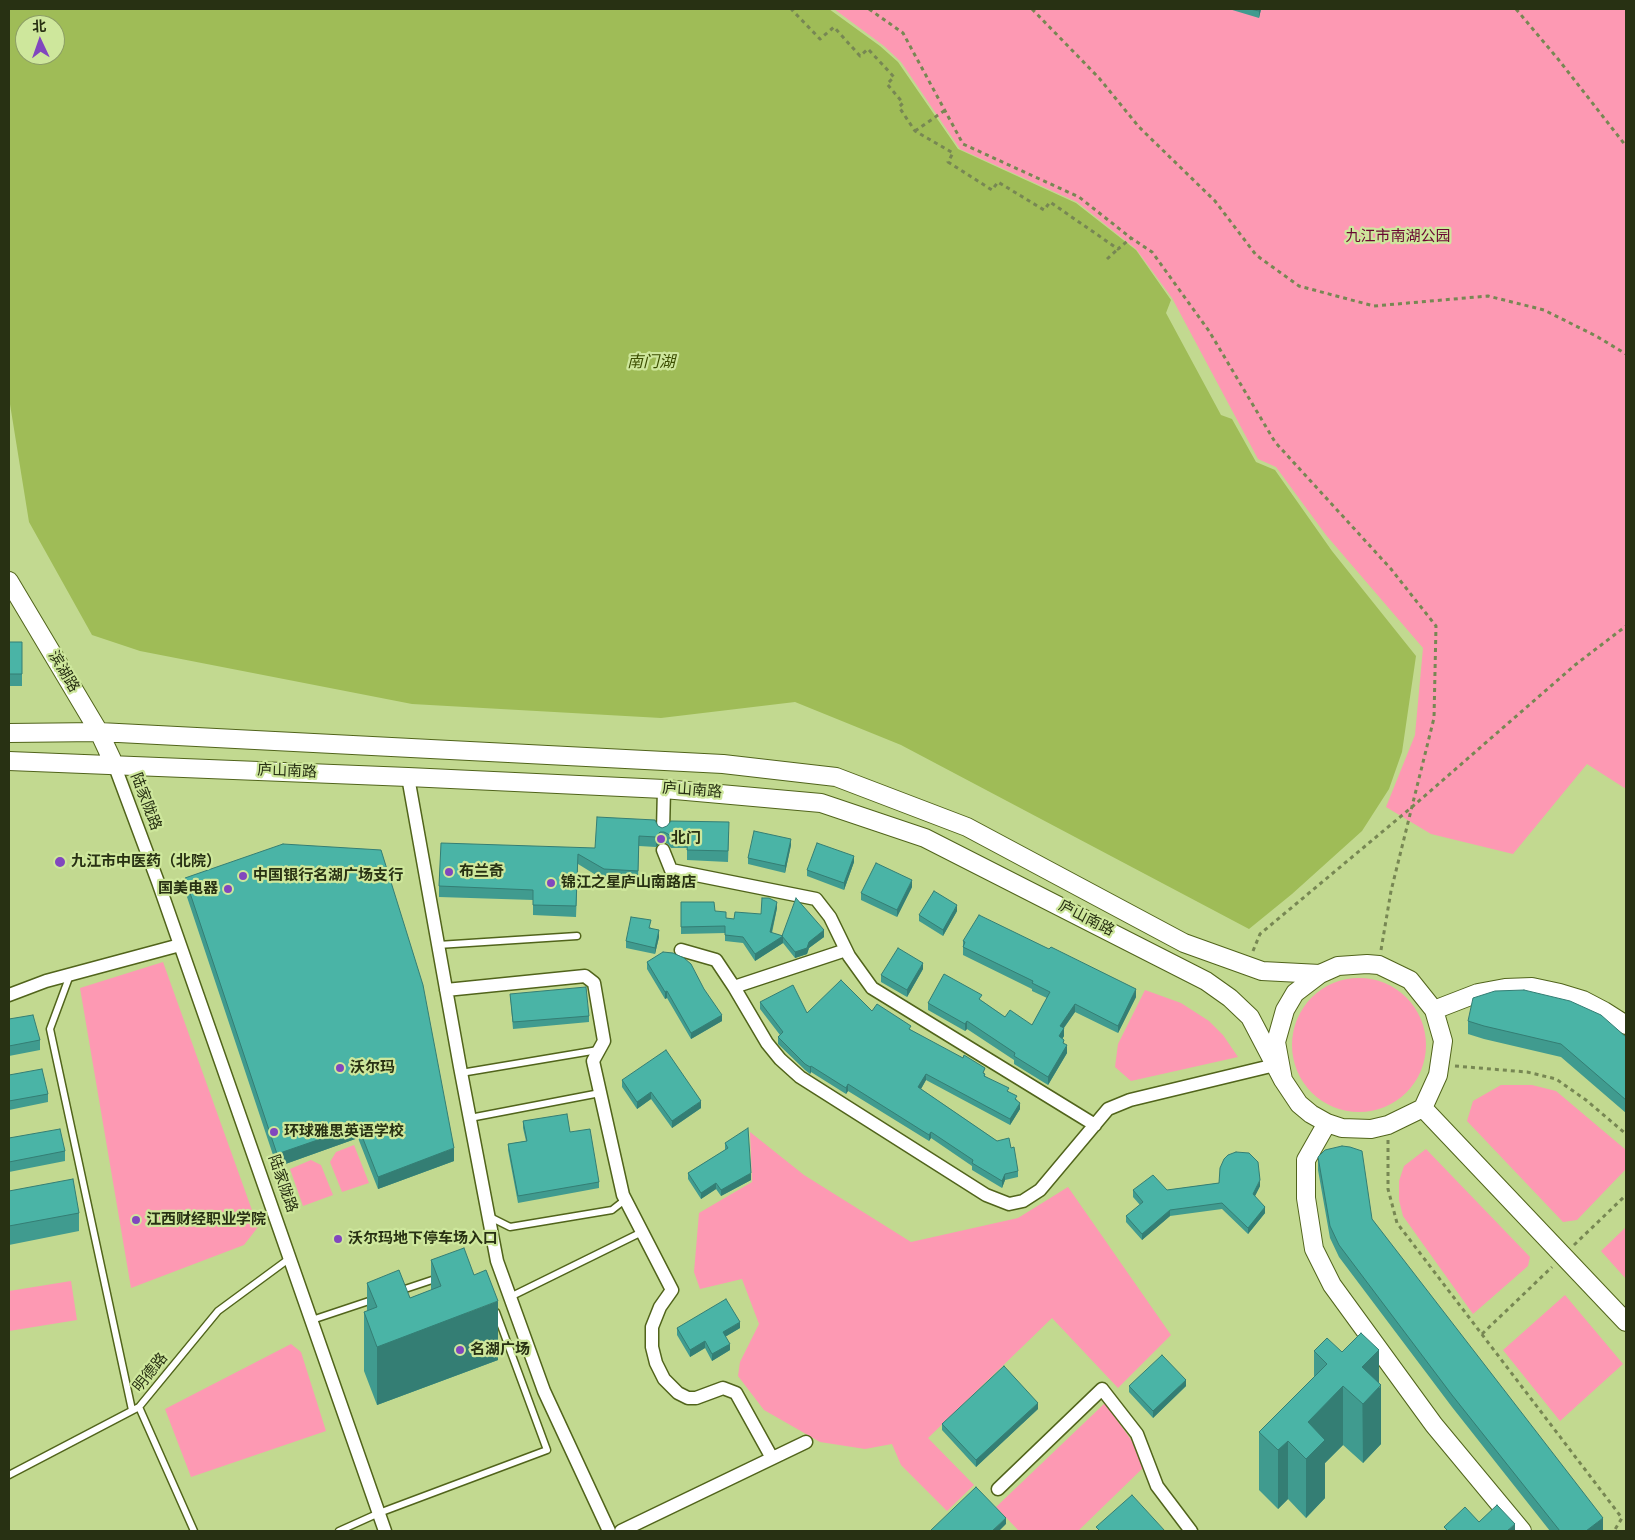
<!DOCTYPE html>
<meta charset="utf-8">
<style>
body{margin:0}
#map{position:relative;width:1635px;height:1540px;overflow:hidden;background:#c2d990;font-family:Jost,"Noto Sans SC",sans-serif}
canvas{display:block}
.frame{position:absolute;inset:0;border:10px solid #283113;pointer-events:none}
.north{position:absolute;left:15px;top:15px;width:50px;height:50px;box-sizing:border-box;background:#cee79c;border:1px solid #8c9e65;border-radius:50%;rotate:357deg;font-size:14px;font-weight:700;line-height:20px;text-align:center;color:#283113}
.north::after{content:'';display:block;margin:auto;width:18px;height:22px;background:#8147be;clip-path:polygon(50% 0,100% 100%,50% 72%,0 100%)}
</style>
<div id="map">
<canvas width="1635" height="1540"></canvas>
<div class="frame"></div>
<div class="north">北</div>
</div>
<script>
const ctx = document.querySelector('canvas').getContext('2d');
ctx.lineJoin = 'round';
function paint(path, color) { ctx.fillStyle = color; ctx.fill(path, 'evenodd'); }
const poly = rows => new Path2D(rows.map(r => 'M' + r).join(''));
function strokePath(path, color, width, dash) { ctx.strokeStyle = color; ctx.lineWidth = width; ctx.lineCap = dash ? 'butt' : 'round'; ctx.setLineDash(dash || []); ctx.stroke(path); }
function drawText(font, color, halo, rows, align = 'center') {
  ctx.font = font + ' Jost,"Noto Sans SC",sans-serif'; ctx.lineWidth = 4.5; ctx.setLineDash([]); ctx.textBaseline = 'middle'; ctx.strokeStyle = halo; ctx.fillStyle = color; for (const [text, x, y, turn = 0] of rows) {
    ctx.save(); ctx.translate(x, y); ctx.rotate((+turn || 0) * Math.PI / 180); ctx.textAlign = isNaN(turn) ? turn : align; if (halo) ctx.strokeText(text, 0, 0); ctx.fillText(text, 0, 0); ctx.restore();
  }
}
paint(poly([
 [834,9,1626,9,1626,789,1587,764,1513,854,1431,834,1386,807,1415,735,1423,648,1326,535,1276,467,1258,459,1172,298,1136,249,1077,202,960,149,901,62,884,46],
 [163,962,258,1227,244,1245,131,1288,80,988],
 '1292 1045a67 67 0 1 1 134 0a67 67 0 1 1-134 0Z',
 [1145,990,1181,1003,1209,1021,1223,1035,1238,1057,1131,1081,1115,1067,1118,1044],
 [1501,1085,1532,1085,1556,1091,1626,1150,1626,1169,1577,1220,1563,1222,1467,1121,1473,1101],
 [750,1132,804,1175,911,1242,1018,1218,1068,1187,1171,1335,1118,1388,1052,1318,928,1438,974,1485,947,1511,901,1465,892,1444,865,1449,820,1442,764,1410,738,1376,740,1362,759,1324,742,1279,700,1289,694,1272,699,1213,752,1182],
 [354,1145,369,1183,342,1192,330,1162,336,1152],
 [1426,1149,1530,1257,1528,1266,1473,1314,1403,1216,1399,1200,1399,1181,1404,1166],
 [311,1160,321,1165,333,1195,303,1206,290,1169],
 [1626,1227,1626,1279,1601,1251],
 [71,1281,77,1320,9,1331,9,1291],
 [1565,1295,1623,1364,1560,1421,1503,1350],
 [291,1344,301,1352,326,1431,191,1477,165,1409],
 [1105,1403,1132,1441,1143,1468,1078,1531,1019,1531,996,1507]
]), '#fd99b3');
paint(poly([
 [9,9,829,9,880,46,898,62,958,149,1076,203,1136,250,1171,300,1166,313,1221,415,1232,419,1256,462,1275,470,1332,551,1416,656,1402,752,1389,789,1362,831,1292,894,1249,929,901,745,795,702,661,718,412,704,140,651,92,635,29,522,9,398],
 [25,25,55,25,55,55,25,55]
]), '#9fbc57');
const lane = poly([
 [438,945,577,936],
 [70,975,50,1029,132,1410],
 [461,1073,598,1050],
 [470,1118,600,1093],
 [490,1217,510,1227,612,1210,626,1199],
 [399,1291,435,1279,439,1281],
 [510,1297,642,1232],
 [312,1320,375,1299],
 [139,1407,194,1531],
 [9,1475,139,1407,218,1311,290,1258],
 [339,1531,379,1513,547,1450,496,1312]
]);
const street = poly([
 [114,764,158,882,385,1531],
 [408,777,460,1067,497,1261,544,1391,609,1531],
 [663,830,664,789],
 [663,850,671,870,816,899,830,917,849,956,872,988,1095,1125],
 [681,950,716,960,734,987],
 [846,950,734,987,767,1043,780,1059,800,1077,986,1195,1009,1204,1023,1201,1040,1190,1108,1109,1130,1100,1275,1065],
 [446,990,585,976,594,983,604,1041,593,1061,623,1195,672,1290,660,1307,652,1327,652,1347,656,1363,664,1379,678,1393,688,1398,696,1398,723,1388,736,1393,772,1458],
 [9,995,46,981,180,945],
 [998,1489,1102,1389,1137,1434,1157,1486,1191,1531],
 [621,1531,806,1442]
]);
const secondary = poly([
 [9,581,99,732,114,764],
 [9,733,99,732,723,764,836,777,967,827,1184,943,1262,971,1320,974],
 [9,761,408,777,664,789,821,803,925,838,1206,981,1230,998,1250,1017,1283,1080,1299,1104,1311,1114,1327,1123,1342,1128,1371,1129,1388,1125,1423,1108,1438,1075,1443,1041,1434,1010,1410,980,1379,965,1367,964,1338,966,1320,974,1295,993,1285,1010,1276,1042,1283,1080],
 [1434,1010,1478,993,1505,988,1532,987,1560,993,1583,1000,1604,1011,1626,1025],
 [1423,1108,1626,1322],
 [1327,1123,1306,1160,1306,1198,1314,1249,1332,1285,1434,1425,1522,1531]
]);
strokePath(lane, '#51641b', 9);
strokePath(street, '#51641b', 15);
strokePath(secondary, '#51641b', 20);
strokePath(poly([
 [794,9,792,10,820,39,834,27,860,56,868,49,894,77,887,84,903,103,899,107,915,131,953,153,948,162,992,190,998,182,1044,210,1050,202,1118,249,1131,238],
 [869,9,903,33,963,144,1079,197,1131,238,1152,252,1209,331,1275,442,1391,569,1436,626,1434,718,1391,891,1381,950],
 [1032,9,1099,78,1139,127,1215,201,1256,255,1299,286,1374,306,1488,296,1544,310,1596,336,1626,354],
 [1516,9,1558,59,1626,146],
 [915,131,944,111],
 [1107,259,1118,249],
 [1253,951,1260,934,1412,807,1575,665,1626,626],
 [1455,1066,1527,1072,1556,1079,1586,1100,1626,1134],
 [1388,1140,1388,1189,1397,1223,1622,1518,1614,1531],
 [1574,1245,1626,1195],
 [1482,1334,1552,1267]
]), '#778753', 3, [4, 4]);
strokePath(lane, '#fff', 6);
strokePath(street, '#fff', 12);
strokePath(secondary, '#fff', 18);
paint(poly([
 [1229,9,1261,9,1259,18],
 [9,642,22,642,22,686,9,686],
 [658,826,662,828,729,832,728,862,687,860,687,848,671,848,668,844,664,842,660,843,656,847,639,846,638,881,604,880,578,864,576,917,533,915,533,900,439,897,439,886,595,848],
 [791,845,785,873,748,864,748,858],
 [854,862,844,890,807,876,807,870],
 [185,878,454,1161,378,1189,358,1138,277,1167,185,891],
 [912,887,897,917,861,900,861,893],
 [681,902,715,911,726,918,734,919,761,914,777,908,772,933,782,936,824,937,809,948,807,954,795,958,783,943,755,961,743,943,725,941,725,933,681,934],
 [957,911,943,936,919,921,919,915],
 [651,927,650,929,659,937,655,954,626,948,626,941],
 [963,941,1136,997,1118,1033,1075,1012,1064,1028,1064,1036,1062,1039,1067,1053,1048,1085,1014,1064,1014,1060,967,1029,965,1031,928,1010,928,1003,982,1001,1005,1017,1032,1025,1047,998,1032,991,1032,989,963,955],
 [647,962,704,989,722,1021,691,1039,667,998,665,999,647,969],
 [923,969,907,997,881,982,881,975],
 [510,994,589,1016,589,1022,513,1029],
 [760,1002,807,1013,872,1011,911,1030,985,1074,985,1076,1009,1092,1017,1100,1020,1109,1010,1125,926,1080,921,1089,997,1141,1011,1148,1018,1171,1018,1177,1005,1180,1002,1188,972,1170,972,1166,931,1138,929,1141,848,1091,846,1094,811,1072,810,1074,805,1070,778,1044,778,1037,780,1035,760,1009],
 [9,1019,40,1040,40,1050,9,1056],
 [1468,1021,1626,1037,1626,1113,1561,1057,1484,1039,1468,1034],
 [9,1075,48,1094,48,1102,9,1110],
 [622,1080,701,1108,672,1128,651,1099,637,1109,622,1087],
 [523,1121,570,1132,599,1182,599,1188,518,1203,508,1150,508,1144,526,1141,523,1128],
 [9,1138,65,1151,65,1161,9,1172],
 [725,1143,751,1180,721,1196,716,1189,701,1199,688,1179,688,1173,725,1150],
 [1318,1157,1372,1219,1603,1530,1602,1531,1550,1531,1452,1407,1339,1257,1330,1238,1318,1170],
 [1219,1183,1260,1186,1255,1196,1265,1213,1248,1234,1222,1209,1170,1216,1142,1240,1126,1222,1126,1216,1140,1205,1133,1197,1133,1190,1167,1190],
 [9,1191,79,1213,79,1231,9,1245],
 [431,1260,498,1360,377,1405,364,1371,364,1312,367,1311,367,1283,410,1298,431,1290],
 [677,1328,740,1328,725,1337,730,1350,712,1361,705,1348,690,1357,677,1335],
 [1314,1351,1342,1352,1379,1383,1381,1444,1363,1463,1343,1445,1325,1463,1325,1498,1306,1518,1288,1499,1278,1509,1259,1490,1259,1432,1314,1378],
 [1129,1386,1186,1386,1153,1418,1129,1392],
 [1038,1409,976,1467,942,1430,942,1424]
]), '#409b8f');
paint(poly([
 [1259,9,1261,9,1259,18],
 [660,832,660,843,656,847,656,837],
 [791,839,791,845,785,873,785,866],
 [854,856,854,862,844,890,844,883],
 [912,880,912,887,897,917,897,910],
 [777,902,777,908,770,939,770,932],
 [957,905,957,911,943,936,943,930],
 [659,930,659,937,655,954,655,948],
 [824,930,824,937,809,948,807,954,795,958,795,952],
 [783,936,783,943,755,961,755,954],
 [923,963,923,969,907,997,907,990],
 [1136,989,1136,997,1118,1033,1118,1026],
 [667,991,667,998,665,999,665,992],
 [1075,1004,1075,1012,1060,1033,1060,1026],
 [722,1015,722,1021,691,1039,691,1033],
 [967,1021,967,1029,965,1031,965,1024],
 [1064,1028,1064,1036,1059,1044,1059,1036],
 [1067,1045,1067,1053,1048,1085,1048,1077],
 [811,1066,811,1072,810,1074,810,1067],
 [926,1074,926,1080,918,1094,918,1087],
 [848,1084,848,1091,846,1094,846,1088],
 [651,1092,651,1099,637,1109,637,1102],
 [701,1101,701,1108,672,1128,672,1121],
 [1020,1103,1020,1109,1010,1125,1010,1119],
 [358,1126,358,1138,277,1167,277,1154],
 [931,1132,931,1138,929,1141,929,1135],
 [454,1148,454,1161,378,1189,378,1177],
 [751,1173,751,1180,721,1196,721,1190],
 [1005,1174,1005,1180,1002,1188,1002,1181],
 [1260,1180,1260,1186,1253,1200,1253,1194],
 [716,1183,716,1189,701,1199,701,1193],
 [1265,1207,1265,1213,1248,1234,1248,1228],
 [1170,1210,1170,1216,1142,1240,1142,1234],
 [498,1301,498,1360,377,1405,377,1347],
 [740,1322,740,1328,723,1338,723,1332],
 [705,1341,705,1348,690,1357,690,1350],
 [730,1344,730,1350,712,1361,712,1354],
 [1379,1350,1379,1388,1381,1385,1381,1444,1363,1463,1362,1367],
 [1186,1380,1186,1386,1153,1418,1153,1411],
 [1343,1386,1343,1445,1325,1463,1325,1498,1306,1518,1306,1459,1308,1422],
 [1038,1403,1038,1409,976,1467,976,1460],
 [1288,1441,1288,1499,1278,1509,1278,1450],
 [1006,1518,1006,1524,999,1531,992,1531],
 [1603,1518,1603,1530,1602,1531,1586,1531],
 [1515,1524,1515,1531,1507,1531]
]), '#347e74');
const building = poly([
 [1250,9,1259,9,1259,11,1250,9],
 [9,642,22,642,22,674,9,674,9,642],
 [597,817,655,820,658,826,662,828,667,826,671,821,729,822,728,851,687,850,688,838,671,837,668,834,664,832,660,832,656,837,639,836,638,871,604,869,578,854,576,906,533,905,533,890,439,886,441,843,595,848,597,817],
 [754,831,791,839,785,866,748,858,754,831],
 [817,843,854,856,844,883,807,870,817,843],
 [283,844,381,850,423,985,454,1148,378,1177,358,1126,277,1154,185,878,283,844],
 [876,863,912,880,897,910,861,893,876,863],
 [934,891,957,905,943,930,919,915,934,891],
 [762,898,769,898,777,902,770,932,783,936,755,954,743,937,725,935,725,926,681,927,681,902,714,902,715,911,726,912,726,918,734,919,735,912,761,914,762,898],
 [796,898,824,930,809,942,807,948,795,952,782,936,796,898],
 [979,915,1049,949,1051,947,1136,989,1118,1026,1075,1004,1060,1026,1064,1028,1059,1036,1064,1040,1063,1043,1067,1045,1048,1077,1014,1056,1015,1053,967,1021,965,1024,928,1003,944,974,982,995,979,999,1005,1017,1010,1010,1032,1025,1050,992,1032,983,1033,981,963,947,965,942,963,941,979,915],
 [631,917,651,920,649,928,659,930,655,948,626,941,631,917],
 [898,948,923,963,907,990,881,975,898,948],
 [663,952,673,953,684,958,691,964,704,989,722,1015,691,1033,667,991,665,992,647,962,663,952],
 [841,980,872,1011,877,1004,911,1026,909,1029,963,1058,964,1055,985,1068,983,1073,985,1074,984,1076,1009,1088,1007,1091,1017,1096,1015,1099,1020,1103,1010,1119,926,1074,918,1087,997,1141,1009,1138,1011,1148,1014,1147,1018,1171,1005,1174,1002,1181,972,1163,973,1160,931,1132,929,1135,848,1084,846,1088,811,1066,810,1067,805,1064,778,1037,783,1032,760,1002,793,985,807,1013,841,980],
 [586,987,589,1016,513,1022,510,994,586,987],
 [1524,990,1570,1001,1601,1015,1626,1037,1626,1100,1561,1044,1484,1026,1468,1021,1473,998,1495,991,1524,990],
 [33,1015,40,1040,9,1046,9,1019,33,1015],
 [666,1050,701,1101,672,1121,651,1092,637,1102,622,1080,666,1050],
 [42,1069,48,1094,9,1101,9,1075,42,1069],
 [567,1114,570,1132,590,1129,599,1182,518,1196,508,1144,527,1141,523,1121,567,1114],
 [748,1128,751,1173,721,1190,716,1183,701,1193,688,1173,728,1148,725,1143,748,1128],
 [60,1129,65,1151,9,1162,9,1138,60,1129],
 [1342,1146,1350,1147,1362,1151,1372,1219,1603,1518,1586,1531,1560,1531,1452,1395,1339,1245,1330,1226,1318,1157,1325,1150,1342,1146],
 [1236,1152,1249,1153,1258,1162,1260,1180,1253,1194,1265,1207,1248,1228,1222,1203,1170,1210,1142,1234,1126,1216,1143,1202,1133,1190,1153,1175,1167,1190,1219,1183,1220,1168,1224,1159,1228,1155,1236,1152],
 [73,1179,79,1213,9,1226,9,1191,73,1179],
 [464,1248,474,1275,486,1270,498,1301,377,1347,364,1312,377,1307,367,1283,399,1270,410,1298,441,1286,431,1260,464,1248],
 [726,1299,740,1322,723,1332,730,1344,712,1354,705,1341,690,1350,677,1328,726,1299],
 [1361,1333,1379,1350,1362,1367,1381,1385,1363,1404,1343,1386,1308,1422,1325,1440,1306,1459,1288,1441,1278,1450,1259,1432,1327,1364,1314,1351,1327,1338,1342,1352,1361,1333],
 [1162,1355,1186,1380,1153,1411,1129,1386,1162,1355],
 [1004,1366,1038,1403,976,1460,942,1424,1004,1366],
 [976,1487,1006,1518,992,1531,930,1531,976,1487],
 [1132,1495,1165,1531,1100,1531,1096,1527,1132,1495],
 [1497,1505,1515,1524,1507,1531,1448,1531,1444,1527,1465,1507,1479,1522,1497,1505]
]);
paint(building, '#4ab4a6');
strokePath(building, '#347e74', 1);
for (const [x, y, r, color] of [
 [661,839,5,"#8147be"],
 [60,862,6,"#8147be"],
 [449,872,5,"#8147be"],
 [243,876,5,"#8147be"],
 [551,883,5,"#8147be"],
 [228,889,5,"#8147be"],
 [340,1068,5,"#8147be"],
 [274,1132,5,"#8147be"],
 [136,1220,5,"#8147be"],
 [338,1239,5,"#8147be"],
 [460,1350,5,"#8147be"]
]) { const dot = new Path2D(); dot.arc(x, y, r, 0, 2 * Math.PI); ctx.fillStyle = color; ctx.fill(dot); strokePath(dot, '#cee79c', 2); }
drawText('15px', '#680631', '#cee79c', [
 ["九江市南湖公园",1398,237]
]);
drawText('15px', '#283113', '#cee79c', [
 ["滨湖路",63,672,59],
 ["庐山南路",287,772,2],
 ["庐山南路",692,791,4],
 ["陆家陇路",145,802,69],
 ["庐山南路",1086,919,27],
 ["陆家陇路",282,1184,71],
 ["明德路",151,1373,-51]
]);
drawText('bold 15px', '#283113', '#cee79c', [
 ["北门",671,839],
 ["九江市中医药（北院）",71,862],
 ["布兰奇",459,872],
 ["中国银行名湖广场支行",253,876],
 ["锦江之星庐山南路店",561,883],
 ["国美电器",218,889,"right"],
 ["沃尔玛",350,1068],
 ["环球雅思英语学校",284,1132],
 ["江西财经职业学院",146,1220],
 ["沃尔玛地下停车场入口",348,1239],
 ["名湖广场",470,1350]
], 'left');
drawText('italic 16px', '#3c4e00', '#cee79c', [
 ["南门湖",651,363]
]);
</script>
